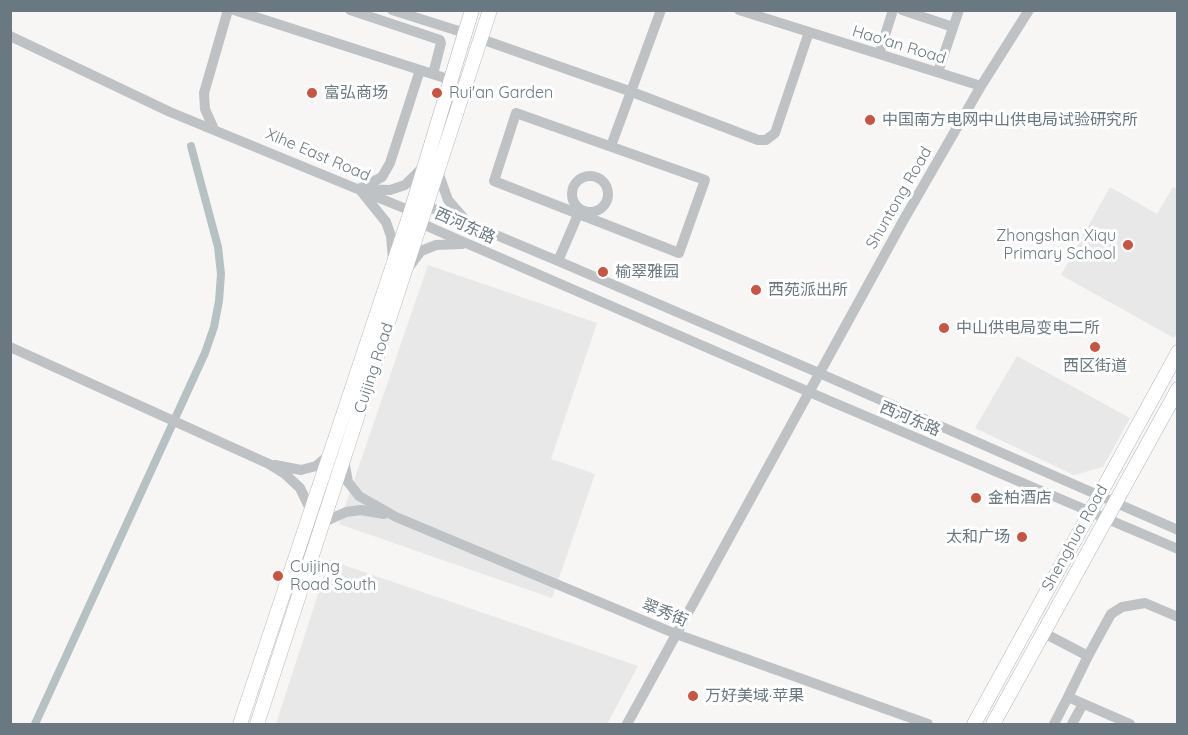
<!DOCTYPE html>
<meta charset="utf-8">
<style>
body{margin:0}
#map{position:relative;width:1188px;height:735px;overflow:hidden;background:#f7f6f4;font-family:Quicksand,sans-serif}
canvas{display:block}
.frame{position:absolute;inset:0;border:12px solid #6a7981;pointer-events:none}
</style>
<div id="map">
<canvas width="1188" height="735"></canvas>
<div class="frame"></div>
</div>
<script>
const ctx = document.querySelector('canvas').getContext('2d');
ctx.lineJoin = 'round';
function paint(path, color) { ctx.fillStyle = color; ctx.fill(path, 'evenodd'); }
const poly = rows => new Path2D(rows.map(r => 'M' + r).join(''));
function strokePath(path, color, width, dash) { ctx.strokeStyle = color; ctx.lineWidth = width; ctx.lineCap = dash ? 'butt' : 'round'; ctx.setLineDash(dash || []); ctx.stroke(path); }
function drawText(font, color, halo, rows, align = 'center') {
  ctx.font = font + ' Quicksand,"Noto Sans SC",sans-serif'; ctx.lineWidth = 6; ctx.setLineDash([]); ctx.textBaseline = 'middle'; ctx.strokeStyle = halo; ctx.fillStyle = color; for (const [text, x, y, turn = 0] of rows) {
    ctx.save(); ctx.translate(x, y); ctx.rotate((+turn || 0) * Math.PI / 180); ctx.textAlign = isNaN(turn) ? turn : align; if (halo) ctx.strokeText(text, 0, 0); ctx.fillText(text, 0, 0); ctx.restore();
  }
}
paint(poly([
 [1110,187,1157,214,1173,187,1177,189,1178,332,1174,338,1061,275],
 [428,265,597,323,551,459,595,474,552,598,339,524],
 [1017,356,1130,418,1103,467,1074,475,975,428],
 [329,560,638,666,607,724,276,724]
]), '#e7e8e7');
strokePath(poly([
 [35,724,205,353,214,327,219,301,221,274,218,247,191,146]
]), '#b6c1c4', 8);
const major = poly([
 [240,724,411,211,472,10],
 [257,724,490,10],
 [974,724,1178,352],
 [993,724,1178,389]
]);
strokePath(major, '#b0b5b7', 15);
strokePath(poly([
 [234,10,451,80],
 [350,10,440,40,441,43,433,74],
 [392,10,465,33],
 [739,10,981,86],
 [902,10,953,27],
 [10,36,170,112,411,211,421,223,436,230,830,401,1178,549],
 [481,39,632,92,758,140,766,140,775,133,809,32],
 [879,54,893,10],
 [938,72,959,10],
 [516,113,705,180,679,253,494,181,516,113],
 [213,127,205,109,204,93,228,10],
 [611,146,661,10],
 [438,172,448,200,468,223],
 '572 194a18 18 0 1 1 36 0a18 18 0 1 1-36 0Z',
 [359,189,382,177,390,163,420,70],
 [365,189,390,190,405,185,425,165],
 [361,191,386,222,391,236,393,259],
 [420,208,427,206,558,261,819,373,1178,530],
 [558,261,580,210],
 [409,267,421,251,436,245,462,244],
 [10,347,269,464,285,474,300,488,311,511],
 [344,460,348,482,359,496,396,517,676,634,928,724],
 [275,465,301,470,316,466,329,455],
 [324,522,346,512,361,510,384,514],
 [1044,633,1088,656],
 [627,724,903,221,981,86,1029,10],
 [1054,724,1068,697],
 [1072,724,1083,704],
 [1130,724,1068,697,1088,656,1111,614,1122,607,1145,603,1178,617]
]), '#bec2c5', 10);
strokePath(major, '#fff', 14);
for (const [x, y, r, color] of [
 [312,93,6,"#cc533f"],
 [437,93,6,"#cc533f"],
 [870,120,6,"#cc533f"],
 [1128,245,6,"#cc533f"],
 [603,272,6,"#cc533f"],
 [756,290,6,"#cc533f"],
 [944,328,6,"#cc533f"],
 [1095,347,6,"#cc533f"],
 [976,498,6,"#cc533f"],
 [1022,537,6,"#cc533f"],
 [278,576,6,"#cc533f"],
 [693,696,6,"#cc533f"]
]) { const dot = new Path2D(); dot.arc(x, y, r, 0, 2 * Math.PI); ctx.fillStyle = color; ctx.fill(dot); strokePath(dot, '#fff', 2); }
drawText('16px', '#6a7981', '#fff', [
 ["Hao'an Road",899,45,17],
 ["Xihe East Road",318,155,23],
 ["Shuntong Road",899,198,-60],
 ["西河东路",465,226,24],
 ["Cuijing Road",374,368,-72],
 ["西河东路",910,419,23],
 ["Shenghua Road",1075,538,-61],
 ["翠秀街",665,613,22]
]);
drawText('16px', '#6a7981', '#fff', [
 ["富弘商场",324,93],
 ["Rui'an Garden",449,93],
 ["中国南方电网中山供电局试验研究所",882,120],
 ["Zhongshan Xiqu",1116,236,"right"],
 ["Primary School",1116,254,"right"],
 ["榆翠雅园",615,272],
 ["西苑派出所",768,290],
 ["中山供电局变电二所",956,328],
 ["西区街道",1095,366,"center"],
 ["金柏酒店",988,498],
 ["太和广场",1010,537,"right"],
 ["Cuijing",290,567],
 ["Road South",290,585],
 ["万好美域·苹果",705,696]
], 'left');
</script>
